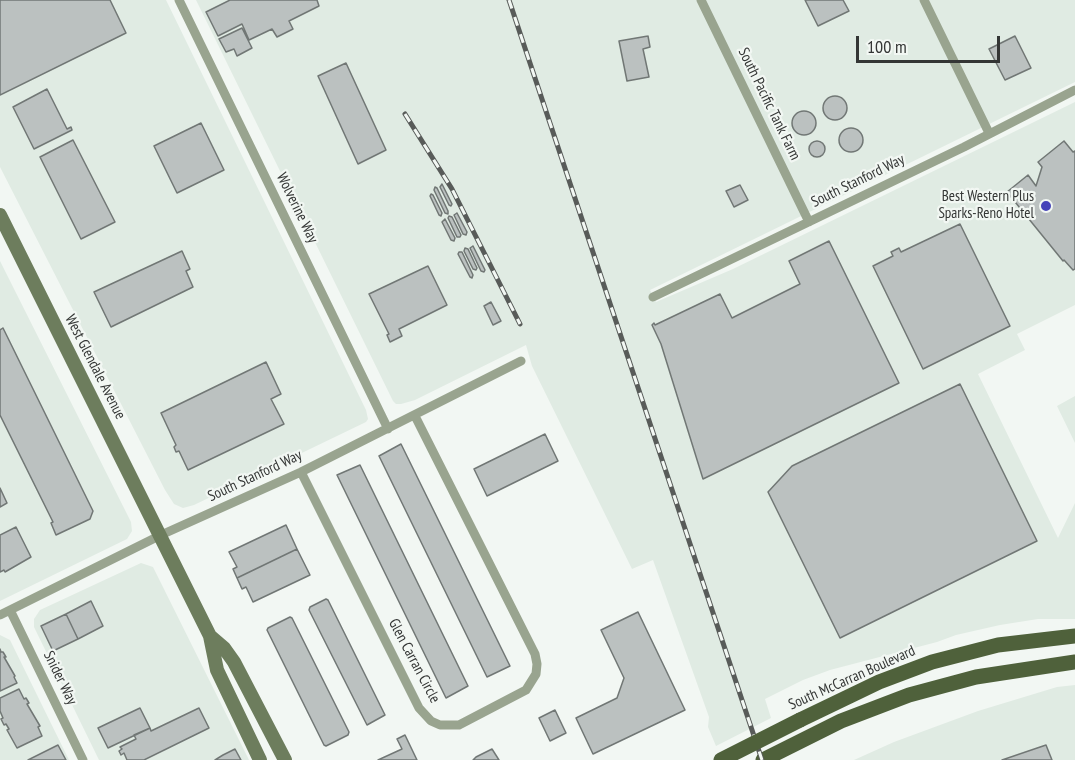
<!DOCTYPE html>
<style>
body{margin:0}
#map{position:relative;width:1075px;height:760px;overflow:hidden;background:#f2f7f3;font-family:"PT Sans Narrow",sans-serif}
canvas{display:block}
.scale{position:absolute;left:856px;top:36px;width:144px;height:27px;box-sizing:border-box;border:3px solid #343635;border-top:0;padding-left:8px;font-size:18px;line-height:21px;white-space:nowrap;color:#343635;-webkit-text-stroke:4px #f2f7f3;paint-order:stroke}
</style>
<div id="map">
<canvas width="1075" height="760"></canvas>
<div class="scale">100 m</div>
</div>
<script>
const ctx = document.querySelector('canvas').getContext('2d');
ctx.lineJoin = 'round';
function paint(path, color) { ctx.fillStyle = color; ctx.fill(path, 'evenodd'); }
const poly = rows => new Path2D(rows.map(r => 'M' + r).join(''));
function strokePath(path, color, width, dash) { ctx.strokeStyle = color; ctx.lineWidth = width; ctx.lineCap = dash ? 'butt' : 'round'; ctx.setLineDash(dash || []); ctx.stroke(path); }
function drawText(font, color, halo, rows, align = 'center') {
  ctx.font = font + ' "PT Sans Narrow",sans-serif'; ctx.lineWidth = 4.5; ctx.setLineDash([]); ctx.textBaseline = 'middle'; ctx.strokeStyle = halo; ctx.fillStyle = color; for (const [text, x, y, turn = 0] of rows) {
    ctx.save(); ctx.translate(x, y); ctx.rotate((+turn || 0) * Math.PI / 180); ctx.textAlign = isNaN(turn) ? turn : align; if (halo) ctx.strokeText(text, 0, 0); ctx.fillText(text, 0, 0); ctx.restore();
  }
}
paint(poly([
 [0,0,166,0,366,410,368,419,366,422,194,505,183,508,174,504,165,490,0,167],
 [196,0,1075,0,1075,82,650,290,656,302,733,269,1075,102,1075,305,1017,334,1025,350,978,374,1058,538,1075,503,1075,619,1038,619,1000,625,956,635,937,642,830,670,803,680,765,699,771,718,716,746,708,727,709,717,653,560,632,569,532,366,526,345,415,400,401,404,396,404,393,401],
 [0,261,131,522,132,531,127,539,0,601],
 [1075,396,1075,443,1057,406],
 [141,563,153,567,249,760,99,760,34,627,34,619,40,610],
 [0,635,10,640,69,760,0,760],
 [1075,685,1075,760,854,760,894,742,978,711,1057,687]
]), '#e0ebe3');
const building = poly([
 [0,0,110,0,126,33,0,95,0,0],
 [230,0,317,0,319,6,289,21,293,29,277,37,272,29,249,40,242,24,218,36,206,12,230,0],
 [805,0,843,0,849,11,818,26,805,0],
 [242,28,252,48,237,56,234,49,226,52,219,39,242,28],
 [648,36,650,47,643,49,649,77,627,81,619,41,648,36],
 [1015,36,1031,68,1005,80,989,49,1015,36],
 [346,63,386,150,358,164,318,76,346,63],
 [47,89,67,129,71,127,72,130,34,149,13,107,47,89],
 '823 108a12 12 0 1 1 24 0a12 12 0 1 1-24 0Z',
 '792 123a12 12 0 1 1 24 0a12 12 0 1 1-24 0Z',
 [201,123,224,170,177,193,154,146,201,123],
 '839 140a12 12 0 1 1 24 0a12 12 0 1 1-24 0Z',
 [73,140,115,222,81,239,40,157,73,140],
 '809 149a8 8 0 1 1 16 0a8 8 0 1 1-16 0Z',
 [1064,141,1073,152,1075,151,1075,269,1073,270,1064,260,1063,261,1007,192,1028,175,1036,186,1042,167,1038,162,1064,141],
 [442,184,452,204,451,206,449,205,440,187,442,184],
 [740,185,748,200,734,207,726,191,740,185],
 [435,187,437,188,448,211,448,214,445,213,434,190,435,187],
 [431,194,433,195,442,213,441,216,439,215,430,196,431,194],
 [457,213,467,232,466,235,463,234,454,215,457,213],
 [449,216,452,217,461,235,460,237,457,237,448,218,449,216],
 [445,219,455,238,454,241,451,240,442,222,445,219],
 [960,224,1010,326,923,369,873,266,893,256,891,252,899,248,901,252,960,224],
 [829,241,899,383,703,479,661,344,652,325,654,323,655,325,720,294,732,318,800,284,789,261,829,241],
 [473,246,485,270,484,272,481,271,470,248,473,246],
 [465,248,468,249,477,268,476,270,473,269,464,251,465,248],
 [182,251,190,269,186,271,193,287,111,327,94,292,182,251],
 [459,252,462,252,473,275,472,278,470,277,458,254,459,252],
 [428,266,447,305,399,329,402,336,390,342,387,335,389,334,369,294,428,266],
 [491,302,501,321,493,325,484,306,491,302],
 [3,328,93,511,90,519,56,535,51,523,53,522,0,415,0,330,3,328],
 [266,362,281,394,271,399,284,424,188,470,179,451,176,452,174,447,176,445,161,413,266,362],
 [960,384,1037,541,840,638,768,492,792,466,960,384],
 [545,434,558,461,487,496,474,469,545,434],
 [401,444,510,666,487,677,379,456,401,444],
 [360,465,468,686,446,698,337,475,360,465],
 [0,488,7,503,0,507,0,488],
 [286,525,297,549,237,578,233,569,237,567,229,552,286,525],
 [16,527,31,557,5,572,4,570,0,572,0,535,16,527],
 [297,549,310,575,253,602,246,587,242,589,237,578,297,549],
 [326,599,328,600,385,715,367,725,309,610,310,607,326,599],
 [91,601,103,626,78,639,66,614,91,601],
 [638,612,685,710,593,754,576,718,617,698,624,678,601,630,638,612],
 [66,614,78,639,53,651,41,626,66,614],
 [290,617,292,618,349,732,348,735,326,746,324,745,267,630,268,628,290,617],
 [0,649,1,652,3,652,6,657,4,657,15,676,14,677,17,683,0,691,0,649],
 [19,689,24,699,26,698,29,703,27,704,40,726,38,727,42,736,17,748,7,730,9,729,6,724,4,725,1,719,3,718,0,711,0,698,19,689],
 [140,708,150,728,108,748,98,728,140,708],
 [199,708,209,728,144,760,127,760,124,753,121,755,119,751,122,749,120,747,136,739,134,735,150,728,151,731,199,708],
 [555,710,566,733,550,741,539,718,555,710],
 [405,735,417,760,378,760,402,749,397,739,405,735],
 [58,745,66,760,28,760,58,745],
 [1046,745,1052,760,1002,760,1046,745],
 [235,749,241,760,215,760,223,755,235,749],
 [492,749,499,760,473,760,476,757,492,749]
]);
paint(building, '#bbc1c0');
strokePath(building, '#717775', 1.5);
strokePath(poly([
 [179,0,388,429],
 [701,0,809,222],
 [924,0,989,133],
 [653,297,964,147,1075,90],
 [301,472,419,708,431,721,440,725,459,725,526,690,536,674,537,664,535,654,415,416],
 [10,610,83,760],
 [0,615,161,535,301,472,521,361]
]), '#99a48f', 9);
strokePath(poly([
 [0,215,210,636,217,670,260,760],
 [210,636,224,648,234,662,285,760]
]), '#6d7d5d', 14);
strokePath(poly([
 [800,720,879,682,932,662,998,645,1075,636],
 [763,760,841,721,909,695,976,677,1075,662]
]), '#4f613b', 15);
const rail = poly([
 [509,0,762,760],
 [405,114,452,189,520,324]
]);
strokePath(rail, '#585b59', 5);
strokePath(rail, '#f2f7f3', 3, [9]);
strokePath(poly([
 [721,760,800,720]
]), '#4f613b', 15);
for (const [x, y, r, color] of [
 [1046,206,6,"#4543b9"]
]) { const dot = new Path2D(); dot.arc(x, y, r, 0, 2 * Math.PI); ctx.fillStyle = color; ctx.fill(dot); strokePath(dot, '#f2f7f3', 2); }
drawText('15px', '#343635', '#f2f7f3', [
 ["South Pacific Tank Farm",769,104,64],
 ["South Stanford Way",858,181,-26],
 ["Wolverine Way",297,208,64],
 ["West Glendale Avenue",95,367,63],
 ["South Stanford Way",255,476,-25],
 ["Glen Carran Circle",414,661,62],
 ["Snider Way",60,678,64],
 ["South McCarran Boulevard",852,678,-24]
]);
drawText('15px', '#343635', '#f2f7f3', [
 ["Best Western Plus",1034,197],
 ["Sparks-Reno Hotel",1034,214]
], 'right');
</script>
